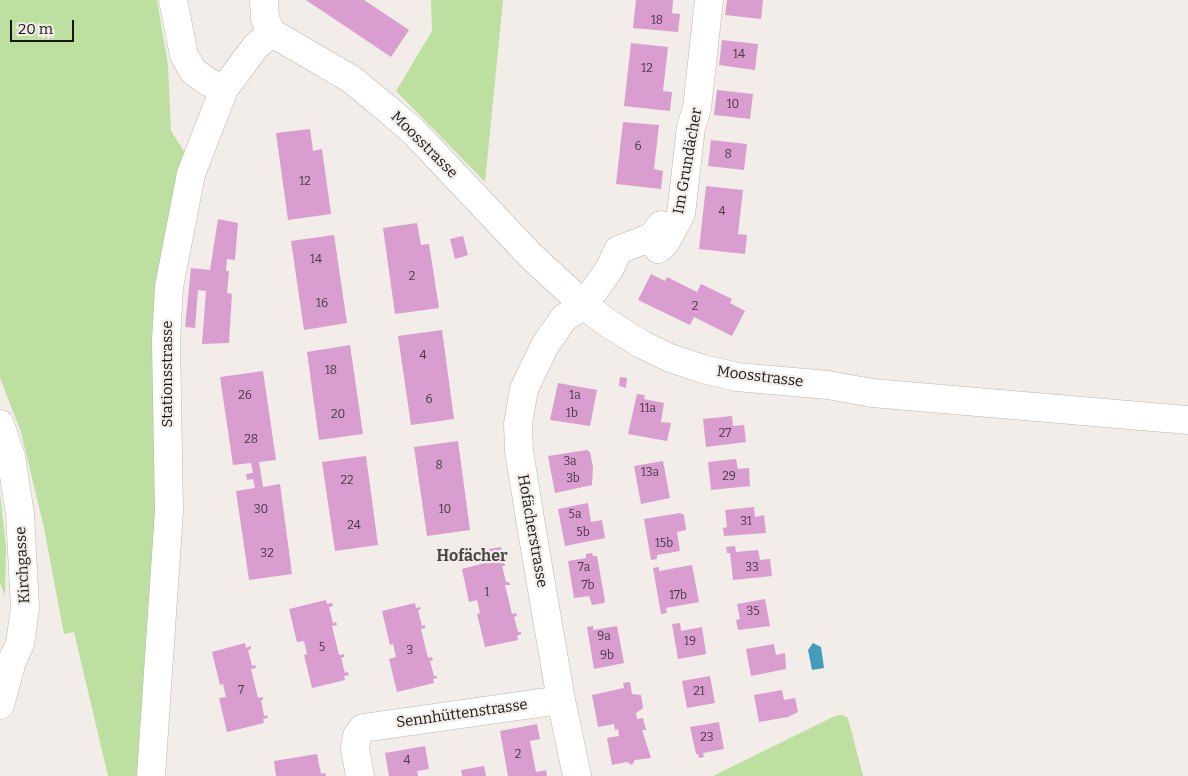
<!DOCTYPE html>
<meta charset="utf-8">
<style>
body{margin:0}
#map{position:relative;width:1188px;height:776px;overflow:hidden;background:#f2ede8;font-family:Bitter,serif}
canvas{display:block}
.scale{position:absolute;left:10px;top:20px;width:64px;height:22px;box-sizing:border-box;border:2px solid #191716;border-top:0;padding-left:6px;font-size:15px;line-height:18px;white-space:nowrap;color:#191716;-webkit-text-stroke:4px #f2ede8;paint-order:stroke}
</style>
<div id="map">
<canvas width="1188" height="776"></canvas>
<div class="scale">20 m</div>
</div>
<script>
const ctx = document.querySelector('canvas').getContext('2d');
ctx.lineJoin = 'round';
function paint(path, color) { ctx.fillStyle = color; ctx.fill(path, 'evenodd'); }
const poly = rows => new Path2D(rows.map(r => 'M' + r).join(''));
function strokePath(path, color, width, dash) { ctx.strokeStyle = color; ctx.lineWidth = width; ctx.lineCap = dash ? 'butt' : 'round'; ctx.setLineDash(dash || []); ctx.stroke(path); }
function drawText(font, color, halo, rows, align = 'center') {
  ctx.font = font + ' Bitter,serif'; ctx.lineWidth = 4.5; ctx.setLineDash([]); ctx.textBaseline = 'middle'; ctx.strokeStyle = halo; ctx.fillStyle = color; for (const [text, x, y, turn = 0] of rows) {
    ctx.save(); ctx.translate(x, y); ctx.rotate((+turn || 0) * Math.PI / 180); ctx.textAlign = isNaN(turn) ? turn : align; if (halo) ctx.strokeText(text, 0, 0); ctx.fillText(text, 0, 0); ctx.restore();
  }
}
paint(poly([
 [0,0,157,0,168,65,171,131,185,153,158,483,140,776,108,776,74,632,64,634,44,528,21,432,0,378],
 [431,0,503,0,485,182,396,91,432,31],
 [0,493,6,547,5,596,0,583],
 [842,715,847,717,849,722,863,776,713,776,835,716]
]), '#bddf9f');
paint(poly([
 [813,643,821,647,824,668,812,670,808,650]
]), '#429dbd');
paint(poly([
 [306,0,364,0,409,30,391,57],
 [636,0,673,0,672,13,680,14,678,32,633,28],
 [727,0,763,0,761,19,725,15],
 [722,40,758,44,755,70,719,65],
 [631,43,668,47,663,91,672,92,670,111,624,106],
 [717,90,753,94,750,119,714,115],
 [623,122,659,125,654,169,663,171,661,189,616,184],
 [310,129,313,151,322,149,331,214,288,220,276,133],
 [711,140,747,144,744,170,708,166],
 [706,186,743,190,738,234,747,235,745,254,699,249],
 [218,219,238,223,235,260,227,259,226,271,229,271,227,293,232,294,229,343,202,344,206,291,198,290,195,328,185,327,191,268,210,270],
 [417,223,421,245,429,244,439,308,395,314,383,228],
 [334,235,347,323,304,330,291,241],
 [463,236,468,255,455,259,450,239],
 [651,274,665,281,667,277,697,292,701,284,732,299,730,303,745,311,732,336,694,317,690,325,638,300],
 [442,330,454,419,411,425,398,336],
 [350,345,363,434,319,440,307,352],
 [263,371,276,460,259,462,263,487,280,484,292,574,249,580,236,491,255,488,253,479,247,480,246,474,253,473,251,463,233,465,220,377],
 [620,377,627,378,626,388,619,386],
 [558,383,597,390,590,426,550,420],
 [637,394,645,395,644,399,664,403,661,422,671,423,667,441,628,434],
 [732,416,733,426,744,425,746,442,706,447,703,419],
 [458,441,470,530,427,536,414,447],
 [587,450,590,452,593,467,592,485,555,493,548,456],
 [366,456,378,545,335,551,322,462],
 [736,459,738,469,749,468,750,486,711,490,708,462],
 [663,461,670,498,641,504,634,466],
 [588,503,591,522,602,520,605,538,565,546,558,509],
 [754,507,755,517,764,515,766,533,724,536,723,528,727,527,725,510],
 [680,513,684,515,686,530,677,532,680,551,657,555,657,559,651,560,644,519],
 [735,546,736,552,758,550,760,560,770,559,772,576,733,580,730,553,727,553,726,547],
 [501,547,505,566,502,566,506,582,509,582,510,585,505,585,512,614,516,613,517,616,514,617,518,632,521,632,521,634,517,636,518,640,485,647,477,614,480,613,477,600,469,602,462,569,492,561,489,549],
 [592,553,593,556,597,556,605,601,604,603,592,605,589,596,574,598,568,561,586,558,586,554],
 [692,565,699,602,666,608,667,613,661,614,653,568,659,567,659,571],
 [765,599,770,626,738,630,736,620,740,619,737,604],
 [326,600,327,604,332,603,333,606,329,607,333,623,336,622,337,625,332,626,339,655,344,654,344,657,341,658,345,673,348,672,349,675,344,676,345,680,312,688,304,655,307,654,304,641,297,642,289,609],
 [415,603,416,608,420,607,421,609,418,610,422,626,425,625,425,628,421,629,428,658,432,657,433,660,430,661,434,676,437,676,437,678,433,679,434,683,397,692,389,659,396,657,393,644,390,645,382,611],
 [680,623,681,631,702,627,706,654,678,659,672,624],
 [593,626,593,630,617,626,624,663,594,669,587,627],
 [245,643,246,648,251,646,251,649,248,650,252,666,255,665,256,668,251,669,258,698,263,697,263,700,261,700,264,716,267,715,268,718,263,719,264,723,227,732,219,698,226,697,223,684,220,685,212,652],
 [774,644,776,655,785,653,786,669,751,676,746,649],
 [710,676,715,703,687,708,682,681],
 [630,682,632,694,641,695,643,708,636,713,637,719,643,718,646,730,642,730,651,758,635,760,632,765,627,762,612,765,607,738,619,736,618,729,615,730,614,724,598,727,592,695,624,688,623,683],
 [782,690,784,700,795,698,798,712,788,717,759,722,754,695],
 [719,722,724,749,703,753,704,757,699,758,698,754,696,754,690,727],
 [537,724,540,739,530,741,536,772,546,770,547,776,508,776,500,731],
 [425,746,429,769,417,771,418,776,389,776,385,753],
 [317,754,321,774,325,773,326,776,276,776,274,761],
 [484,766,486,776,462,776,461,770]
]), '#d99dcf');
const minor = poly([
 [173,0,184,55,193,71,208,82,224,89],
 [658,249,665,243,681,214,691,127,697,108,709,0],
 [0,424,11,457,20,514,25,608,20,644,12,661,0,705],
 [151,776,169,511,166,341,169,287,191,174,224,89,256,46,272,33],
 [360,776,355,748,357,736,363,728,561,700],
 [577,776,561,700,532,531,519,451,518,424,524,389,545,345,564,318,584,305,610,268,618,250,652,237,661,225]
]);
const major = poly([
 [264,0,265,19,272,33,351,79,385,107,413,131,531,256,584,305,609,324,643,345,670,358,703,369,737,377,828,385,872,393,1188,420]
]);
strokePath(minor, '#bab6b1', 29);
strokePath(major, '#bab6b1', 29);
strokePath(minor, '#fff', 28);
strokePath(major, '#fff', 28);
drawText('12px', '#493844', null, [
 ["18",657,21],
 ["14",739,55],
 ["12",647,69],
 ["10",733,105],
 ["6",638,147],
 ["8",728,155],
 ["12",305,182],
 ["4",722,212],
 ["14",316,260],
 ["2",412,277],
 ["16",322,304],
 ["2",695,307],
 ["4",423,356],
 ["18",331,371],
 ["26",245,396],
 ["1a",575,396],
 ["6",429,400],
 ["11a",648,409],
 ["1b",572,414],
 ["20",338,415],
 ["27",725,434],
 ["28",251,440],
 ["3a",570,462],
 ["8",439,466],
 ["13a",650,473],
 ["29",729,477],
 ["3b",573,479],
 ["22",347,481],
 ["30",261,510],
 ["10",445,510],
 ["5a",575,515],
 ["31",746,522],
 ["24",354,526],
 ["5b",583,533],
 ["15b",664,544],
 ["32",267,554],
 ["7a",584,568],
 ["33",752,568],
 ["7b",588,586],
 ["1",487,593],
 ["17b",678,596],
 ["35",753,612],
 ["9a",604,637],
 ["19",690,642],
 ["5",322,648],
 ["3",410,651],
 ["9b",607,656],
 ["7",241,691],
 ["21",699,692],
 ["23",707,738],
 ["2",518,755],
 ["4",407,761]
]);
drawText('15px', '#191716', '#f2ede8', [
 ["Moosstrasse",424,145,45],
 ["Im Grundächer",688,161,-80],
 ["Stationsstrasse",168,374,-90],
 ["Moosstrasse",760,377,7],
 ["Hofächerstrasse",532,531,80],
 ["Kirchgasse",23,565,-93],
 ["Sennhüttenstrasse",462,714,-8]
]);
drawText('bold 16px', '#4a4642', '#f2ede8', [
 ["Hofächer",472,557]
]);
</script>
